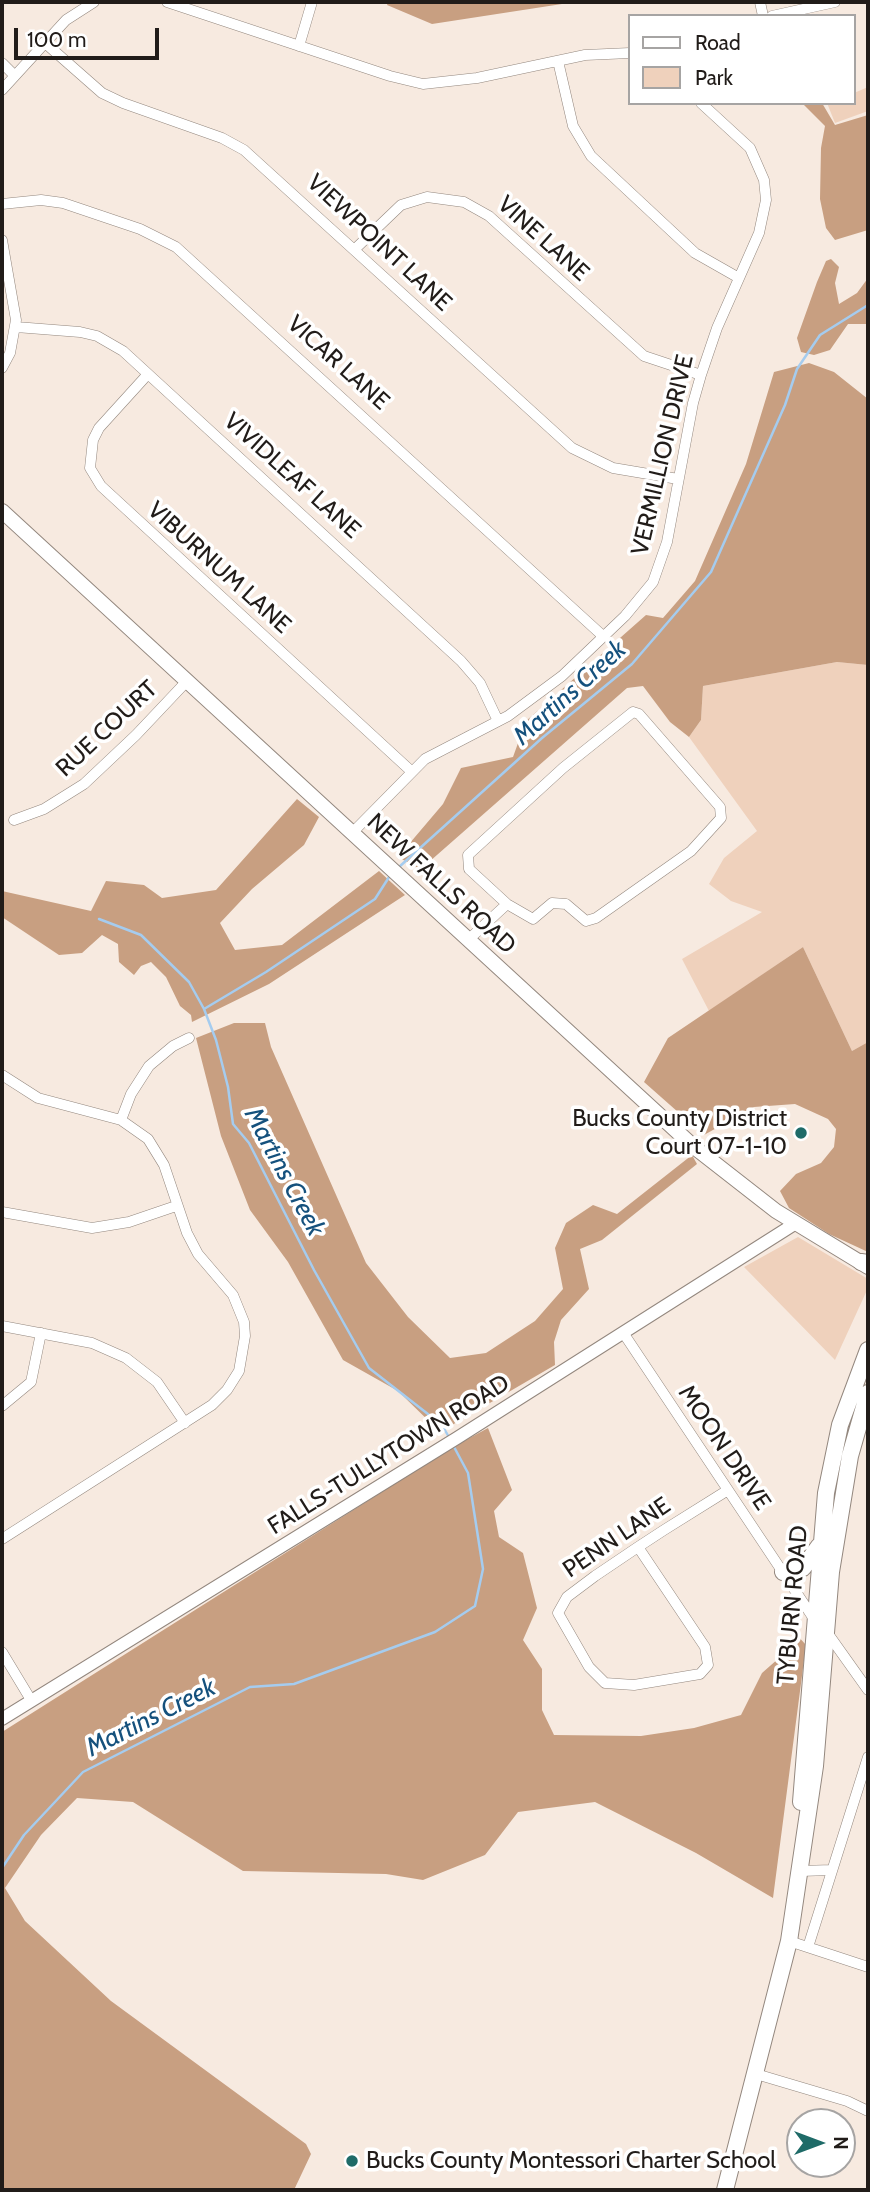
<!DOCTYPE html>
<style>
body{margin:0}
#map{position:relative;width:870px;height:2192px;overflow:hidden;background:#f7eae0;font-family:Cabin,sans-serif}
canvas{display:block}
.frame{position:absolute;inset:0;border:4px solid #211c19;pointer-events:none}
.legend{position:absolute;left:628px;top:14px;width:228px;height:91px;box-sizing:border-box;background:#fff;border:2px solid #a6a4a3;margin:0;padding:9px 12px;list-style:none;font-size:21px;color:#211c19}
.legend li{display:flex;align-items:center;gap:14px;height:35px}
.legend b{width:35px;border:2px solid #a6a4a3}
.north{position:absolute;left:786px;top:2108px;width:70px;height:70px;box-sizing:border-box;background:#fff;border:2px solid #a6a4a3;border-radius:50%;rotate:90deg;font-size:19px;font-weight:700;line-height:28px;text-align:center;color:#211c19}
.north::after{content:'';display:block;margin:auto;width:24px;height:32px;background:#1f6b68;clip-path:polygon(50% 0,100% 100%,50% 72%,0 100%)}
.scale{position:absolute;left:14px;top:28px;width:145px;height:32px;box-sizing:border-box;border:4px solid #211c19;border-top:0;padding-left:9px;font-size:21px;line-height:24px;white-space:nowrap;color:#211c19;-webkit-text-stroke:5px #fff;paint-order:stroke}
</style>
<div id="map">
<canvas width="870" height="2192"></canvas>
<div class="frame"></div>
<ul class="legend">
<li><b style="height:9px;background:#fff"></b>Road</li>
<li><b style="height:19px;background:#efd1bc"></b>Park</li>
</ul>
<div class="north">N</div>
<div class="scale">100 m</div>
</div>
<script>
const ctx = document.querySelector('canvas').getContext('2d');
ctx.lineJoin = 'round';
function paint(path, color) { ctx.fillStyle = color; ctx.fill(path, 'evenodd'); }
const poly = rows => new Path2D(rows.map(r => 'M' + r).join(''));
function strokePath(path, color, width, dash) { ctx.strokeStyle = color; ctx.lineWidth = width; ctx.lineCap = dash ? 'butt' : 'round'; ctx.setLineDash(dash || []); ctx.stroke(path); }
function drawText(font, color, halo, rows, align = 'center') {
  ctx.font = font + ' Cabin,sans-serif'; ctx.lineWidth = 7; ctx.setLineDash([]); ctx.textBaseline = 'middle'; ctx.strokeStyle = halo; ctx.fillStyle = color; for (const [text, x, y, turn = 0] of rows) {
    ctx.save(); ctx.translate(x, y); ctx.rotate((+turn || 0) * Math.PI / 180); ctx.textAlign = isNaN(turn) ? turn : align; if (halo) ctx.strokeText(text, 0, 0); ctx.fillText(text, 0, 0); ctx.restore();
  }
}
paint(poly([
 [868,87,868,111,835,123,827,103,854,103,854,93],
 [837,662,868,665,868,1042,852,1051,803,947,709,1011,682,959,762,912,731,901,709,884,724,858,757,831,689,737,701,720,703,686],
 [798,1237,868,1279,868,1288,835,1360,744,1267]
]), '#efd1bc');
paint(poly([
 [388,2,575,2,432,24,387,5],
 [802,103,822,103,835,125,868,115,868,230,835,240,826,228,820,199,821,148,825,126],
 [831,259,839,267,835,283,839,304,857,293,868,278,868,324,848,324,830,350,814,355,801,352,797,338,817,282,826,261],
 [809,363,834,372,868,399,868,665,837,662,703,686,701,720,689,737,670,722,643,686,627,688,429,862,418,868,398,857,443,804,461,768,513,757,526,721,646,615,663,618,695,581,746,464,774,372],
 [297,799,319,817,304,845,252,889,220,923,235,950,282,945,379,871,405,895,269,984,192,1022,191,1015,180,1006,166,977,151,962,141,966,134,975,119,962,118,944,102,935,82,953,59,955,2,917,2,891,91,911,106,881,144,885,162,898,216,890],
 [803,947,852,1051,868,1042,868,1252,829,1234,789,1208,780,1191,796,1174,821,1163,834,1147,836,1129,828,1119,795,1104,754,1107,704,1135,644,1082,668,1038],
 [234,1023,265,1023,271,1047,366,1263,408,1317,450,1358,486,1353,535,1321,563,1289,555,1248,566,1223,593,1205,617,1214,692,1155,697,1164,602,1240,580,1249,589,1289,561,1320,554,1342,555,1365,440,1432,398,1391,343,1360,288,1262,250,1210,221,1136,196,1038],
 [488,1428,512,1490,494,1511,499,1537,523,1553,537,1608,523,1640,542,1669,542,1710,554,1735,641,1736,694,1728,741,1715,762,1673,787,1651,797,1635,806,1645,773,1898,696,1853,595,1802,518,1812,485,1855,423,1880,386,1874,243,1871,133,1802,77,1798,41,1835,5,1888,25,1921,111,2001,306,2144,311,2154,294,2190,2,2190,2,1732,453,1447]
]), '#c89f81');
strokePath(poly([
 [399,867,542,738,632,664,711,572,785,405,797,369,820,335,868,305],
 [391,874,375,899,266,972,204,1009,216,1040,228,1087,233,1124,249,1143,314,1270,369,1368,442,1425,450,1439],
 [99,919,141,935,189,982,204,1009],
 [2,1868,24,1835,83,1772,250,1687,294,1684,435,1632,475,1606,483,1569,468,1473,453,1445]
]), '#a5ccef', 2.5);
const minor = poly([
 [167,2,390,76,423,84,477,78,585,55,630,53],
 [760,2,763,16],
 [772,16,835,2],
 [44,42,102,93,123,103,222,138,244,150,572,448,613,468,678,479],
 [299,46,312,2],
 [558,61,573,126,591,156,695,253,739,278],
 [2,63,14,75],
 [2,90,66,20,94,2],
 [2,204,41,200,63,203,140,229,176,247,604,637],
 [2,240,16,320,10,353,2,368],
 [355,249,401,205,427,197,464,202,489,216,644,356,701,375],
 [16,327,80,332,97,336,123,351,461,661,480,683,498,721],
 [148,374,99,428,93,440,90,468,101,486,411,771],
 [633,712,639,714,720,807,721,818,691,851,596,918,586,921,566,904,552,903,533,919,507,904,469,869,468,855,563,768,633,712],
 [14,820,44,809,84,784,136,735,187,681],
 [352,833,425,759,508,716,562,676,625,616,653,582,667,542,693,403,701,375,717,328,759,233,766,200,764,180,750,148,701,103],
 [468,940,507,904],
 [2,1075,38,1098,121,1120,148,1139,164,1165,187,1233,198,1254,233,1295,244,1322,245,1336,239,1371,227,1390,212,1405,2,1539],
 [121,1120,131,1094,149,1066,173,1046,189,1038],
 [2,1212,92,1228,129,1222,176,1206],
 [2,1326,92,1343,126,1358,157,1382,185,1423],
 [624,1334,814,1619],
 [2,1406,31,1382,41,1333],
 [638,1547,705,1647,708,1665,700,1674,634,1685,605,1683,589,1667,558,1613,567,1597,595,1576,638,1547,664,1530,728,1490],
 [826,1631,868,1690],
 [2,1652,31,1700],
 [800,1871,832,1870],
 [789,1941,868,1967],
 [808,1947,868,1757],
 [756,2074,847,2101,868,2111]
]);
const tertiary = poly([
 [2,1719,457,1438,796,1223]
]);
const secondary = poly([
 [2,511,694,1147,776,1211,868,1267]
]);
const primary = poly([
 [861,1262,868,1263],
 [783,1572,803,1568,819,1546],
 [801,1802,826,1493,840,1425,868,1350],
 [725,2190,789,1941,815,1766,831,1572,850,1456,868,1393]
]);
strokePath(minor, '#93877e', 11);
strokePath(tertiary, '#93877e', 14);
strokePath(secondary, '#93877e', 16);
strokePath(primary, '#93877e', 18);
strokePath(minor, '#fff', 10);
strokePath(tertiary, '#fff', 12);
strokePath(secondary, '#fff', 14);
strokePath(primary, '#fff', 16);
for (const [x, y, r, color] of [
 [801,1133,7,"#1f6b68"],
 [352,2161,7,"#1f6b68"]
]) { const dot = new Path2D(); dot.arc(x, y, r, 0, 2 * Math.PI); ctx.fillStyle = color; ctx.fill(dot); strokePath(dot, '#fff', 2.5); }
drawText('24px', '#211c19', '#fff', [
 ["VINE LANE",543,239,42],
 ["VIEWPOINT LANE",379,243,43],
 ["VICAR LANE",338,363,42],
 ["VERMILLION DRIVE",663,455,-77],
 ["VIVIDLEAF LANE",292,476,42],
 ["VIBURNUM LANE",219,568,42],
 ["RUE COURT",107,729,-43],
 ["NEW FALLS ROAD",441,884,43],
 ["MOON DRIVE",724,1448,56],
 ["FALLS-TULLYTOWN ROAD",389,1455,-32],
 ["PENN LANE",617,1538,-34],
 ["TYBURN ROAD",793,1605,-85]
]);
drawText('24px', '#211c19', '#fff', [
 ["Bucks County District",787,1119],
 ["Court 07-1-10",787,1147],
 ["Bucks County Montessori Charter School",366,2161,"left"]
], 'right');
drawText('italic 26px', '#15517d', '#fff', [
 ["Martins Creek",570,693,-42],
 ["Martins Creek",284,1172,62],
 ["Martins Creek",151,1718,-27]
]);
</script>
